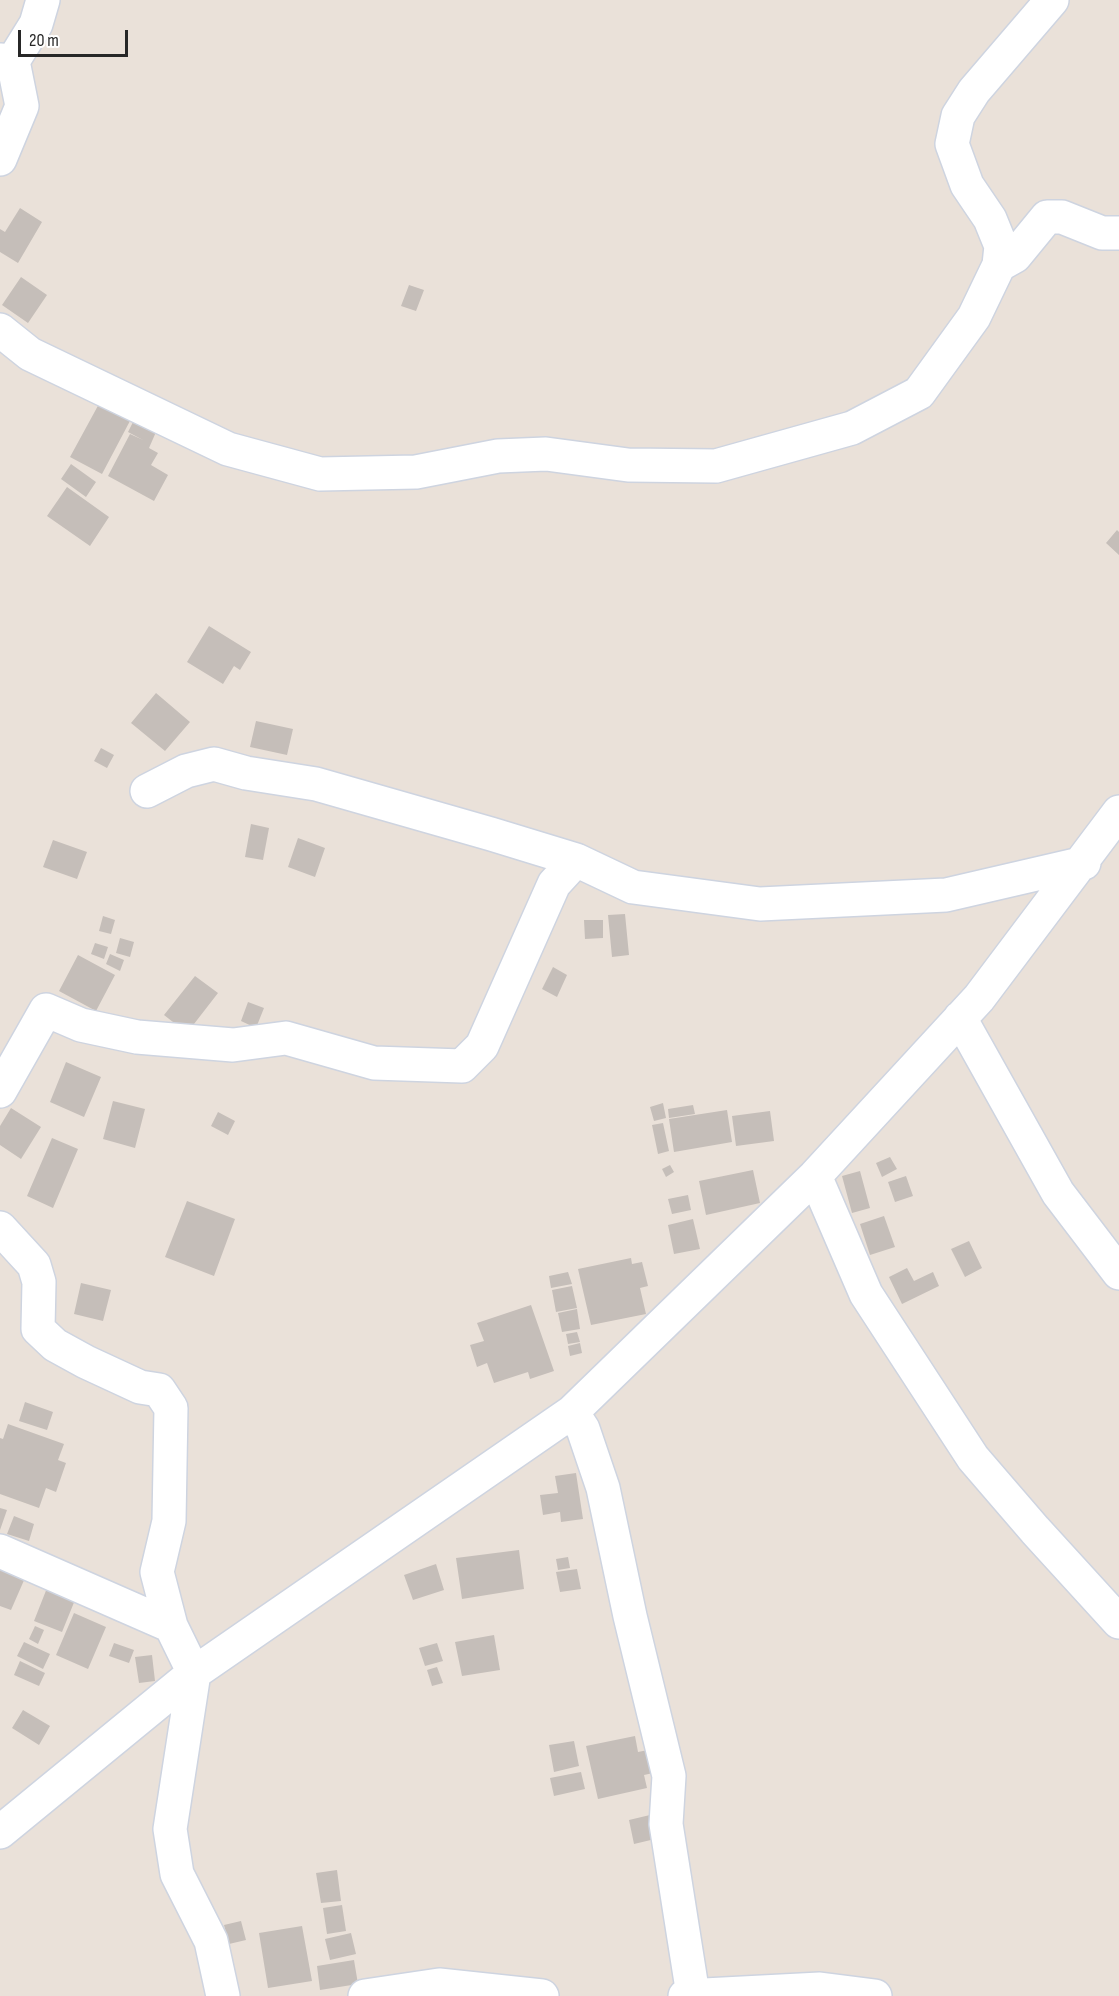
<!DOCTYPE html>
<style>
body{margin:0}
#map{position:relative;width:1119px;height:1996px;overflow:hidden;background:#eae1d9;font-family:"Sofia Sans Condensed",sans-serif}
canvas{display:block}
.scale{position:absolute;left:18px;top:30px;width:110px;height:27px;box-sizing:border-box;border:3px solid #272727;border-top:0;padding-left:8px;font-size:18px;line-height:21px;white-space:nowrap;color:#272727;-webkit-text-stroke:4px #fff;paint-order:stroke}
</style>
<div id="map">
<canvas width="1119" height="1996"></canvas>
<div class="scale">20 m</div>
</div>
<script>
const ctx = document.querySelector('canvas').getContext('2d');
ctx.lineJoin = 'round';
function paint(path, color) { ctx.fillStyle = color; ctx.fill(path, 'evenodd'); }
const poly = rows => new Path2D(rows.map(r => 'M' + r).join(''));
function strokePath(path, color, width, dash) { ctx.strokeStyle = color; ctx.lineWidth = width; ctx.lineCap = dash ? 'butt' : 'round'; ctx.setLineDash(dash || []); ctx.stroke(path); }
paint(poly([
 [20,208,42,222,18,263,0,252,0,229,5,232],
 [21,277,47,295,28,323,2,305],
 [409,285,424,290,416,311,401,306],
 [100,402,131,419,102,474,70,457],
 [134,420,156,432,149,448,158,453,151,465,168,475,154,501,108,476,130,434,143,440,128,432],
 [71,464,96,482,86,497,61,479],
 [67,487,109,517,90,546,47,516],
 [1117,530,1119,532,1119,555,1106,543],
 [209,626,251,652,240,670,234,666,223,684,187,662],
 [156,693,190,722,165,751,131,723],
 [256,721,293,729,287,755,250,747],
 [101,748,114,755,107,768,94,761],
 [251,824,269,828,263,860,245,857],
 [298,838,325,848,315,877,288,867],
 [53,840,87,852,77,879,43,867],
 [625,914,629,955,612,957,608,915],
 [103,916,115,920,111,934,99,931],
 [584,920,603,920,603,938,585,939],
 [120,938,134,942,130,957,116,953],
 [95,943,108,947,104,959,91,954],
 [110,954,124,960,120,971,106,964],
 [78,955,115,975,96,1011,59,991],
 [553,967,567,975,557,997,542,989],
 [195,976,218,993,187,1033,164,1015],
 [248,1002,264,1008,256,1028,241,1021],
 [66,1062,101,1077,84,1117,50,1102],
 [113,1101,145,1109,135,1148,103,1139],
 [663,1103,666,1118,654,1121,650,1107],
 [693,1105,695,1114,669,1118,668,1109],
 [11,1108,41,1127,21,1159,0,1145,0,1126],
 [727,1110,732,1142,674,1152,669,1119],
 [770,1111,774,1141,736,1146,732,1116],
 [218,1112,235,1121,228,1135,211,1126],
 [663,1123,669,1151,658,1154,652,1125],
 [52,1138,78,1149,53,1208,27,1196],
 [890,1157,897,1169,882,1177,876,1163],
 [670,1165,674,1172,666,1177,662,1169],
 [753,1170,760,1203,706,1215,699,1181],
 [860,1171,870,1208,852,1213,842,1176],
 [906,1176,913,1196,895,1202,888,1182],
 [688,1195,691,1210,672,1214,668,1199],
 [187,1201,235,1219,214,1276,165,1257],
 [884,1216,895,1247,870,1255,860,1224],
 [693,1219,700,1249,674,1254,668,1225],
 [969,1241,982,1268,965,1277,951,1249],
 [631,1258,632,1264,642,1262,648,1286,640,1288,646,1314,591,1325,578,1269],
 [907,1268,914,1281,933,1272,939,1286,902,1304,889,1277],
 [568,1272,572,1284,551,1288,549,1276],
 [81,1283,111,1290,103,1321,74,1314],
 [572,1286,577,1308,556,1312,552,1290],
 [531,1305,554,1371,530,1379,528,1372,494,1383,487,1363,477,1367,470,1345,484,1341,477,1323],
 [577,1309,580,1329,562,1332,558,1313],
 [577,1332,580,1342,568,1344,566,1334],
 [580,1343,582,1353,570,1356,568,1346],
 [25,1402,53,1412,47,1430,19,1421],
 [8,1424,64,1444,58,1460,66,1463,56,1492,46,1488,39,1508,0,1494,0,1438,3,1439],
 [576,1473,583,1519,561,1522,560,1512,543,1515,540,1495,558,1493,555,1476],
 [0,1508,7,1510,0,1530],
 [14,1516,34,1524,29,1541,7,1534],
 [519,1550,524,1589,462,1599,456,1558],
 [568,1557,570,1568,558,1570,556,1559],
 [436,1564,444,1590,413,1600,404,1575],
 [0,1567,25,1578,11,1610,0,1606],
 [577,1569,581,1589,560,1592,556,1572],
 [47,1588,75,1600,62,1632,34,1621],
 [74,1613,106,1627,88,1669,56,1655],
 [35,1626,44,1630,38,1644,29,1639],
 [494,1635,500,1670,462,1676,455,1642],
 [24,1642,50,1654,43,1669,17,1656],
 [114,1643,134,1650,129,1663,109,1656],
 [437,1643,443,1661,425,1666,419,1648],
 [152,1655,155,1681,139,1683,135,1657],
 [20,1661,45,1673,39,1686,14,1675],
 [437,1667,443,1683,432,1686,427,1670],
 [23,1710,50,1726,39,1745,12,1728],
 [635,1736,638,1752,648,1750,653,1773,644,1775,647,1788,598,1799,586,1746],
 [574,1741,579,1766,554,1772,549,1745],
 [581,1772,585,1789,554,1796,550,1778],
 [650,1815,655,1839,634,1844,629,1820],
 [337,1870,341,1901,321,1903,316,1873],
 [342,1905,346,1931,327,1934,323,1908],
 [241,1921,246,1940,229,1944,224,1925],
 [302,1926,312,1981,268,1988,259,1933],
 [351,1933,356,1954,330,1960,325,1939],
 [354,1960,358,1984,320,1990,317,1966]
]), '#c5beb9');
const minor = poly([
 [0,60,13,61,36,24,43,0],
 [0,159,22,106,13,61],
 [999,265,1015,256,1047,217,1062,217,1102,233,1119,233],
 [0,330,30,354,228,449,320,474,416,472,498,456,546,454,628,465,716,466,852,428,919,393,974,317,999,265,1001,246,990,219,967,185,952,144,958,116,974,91,1052,0],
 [147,791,186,771,214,764,246,773,316,784,491,834,576,860,633,887,760,904,946,895,1084,863],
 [960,1018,1058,1193,1119,1273],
 [0,1091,46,1010,81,1025,137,1037,233,1045,286,1038,374,1063,462,1066,482,1046,554,884,576,860],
 [815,1176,866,1294,973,1458,1035,1530,1119,1622],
 [0,1228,34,1265,39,1282,38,1329,55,1345,86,1362,140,1387,159,1390,171,1408,169,1521,157,1572,171,1626,194,1673,170,1829,177,1874,211,1941,223,1996],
 [572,1412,583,1429,603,1488,630,1616,669,1776,666,1824,693,1995],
 [0,1551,171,1626],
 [0,1832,194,1673,572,1412,815,1176,979,998,1119,812],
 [365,1996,439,1985,542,1996],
 [685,1996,820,1989,875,1996]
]);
strokePath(minor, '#ced4e0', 36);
strokePath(minor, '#fff', 33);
</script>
